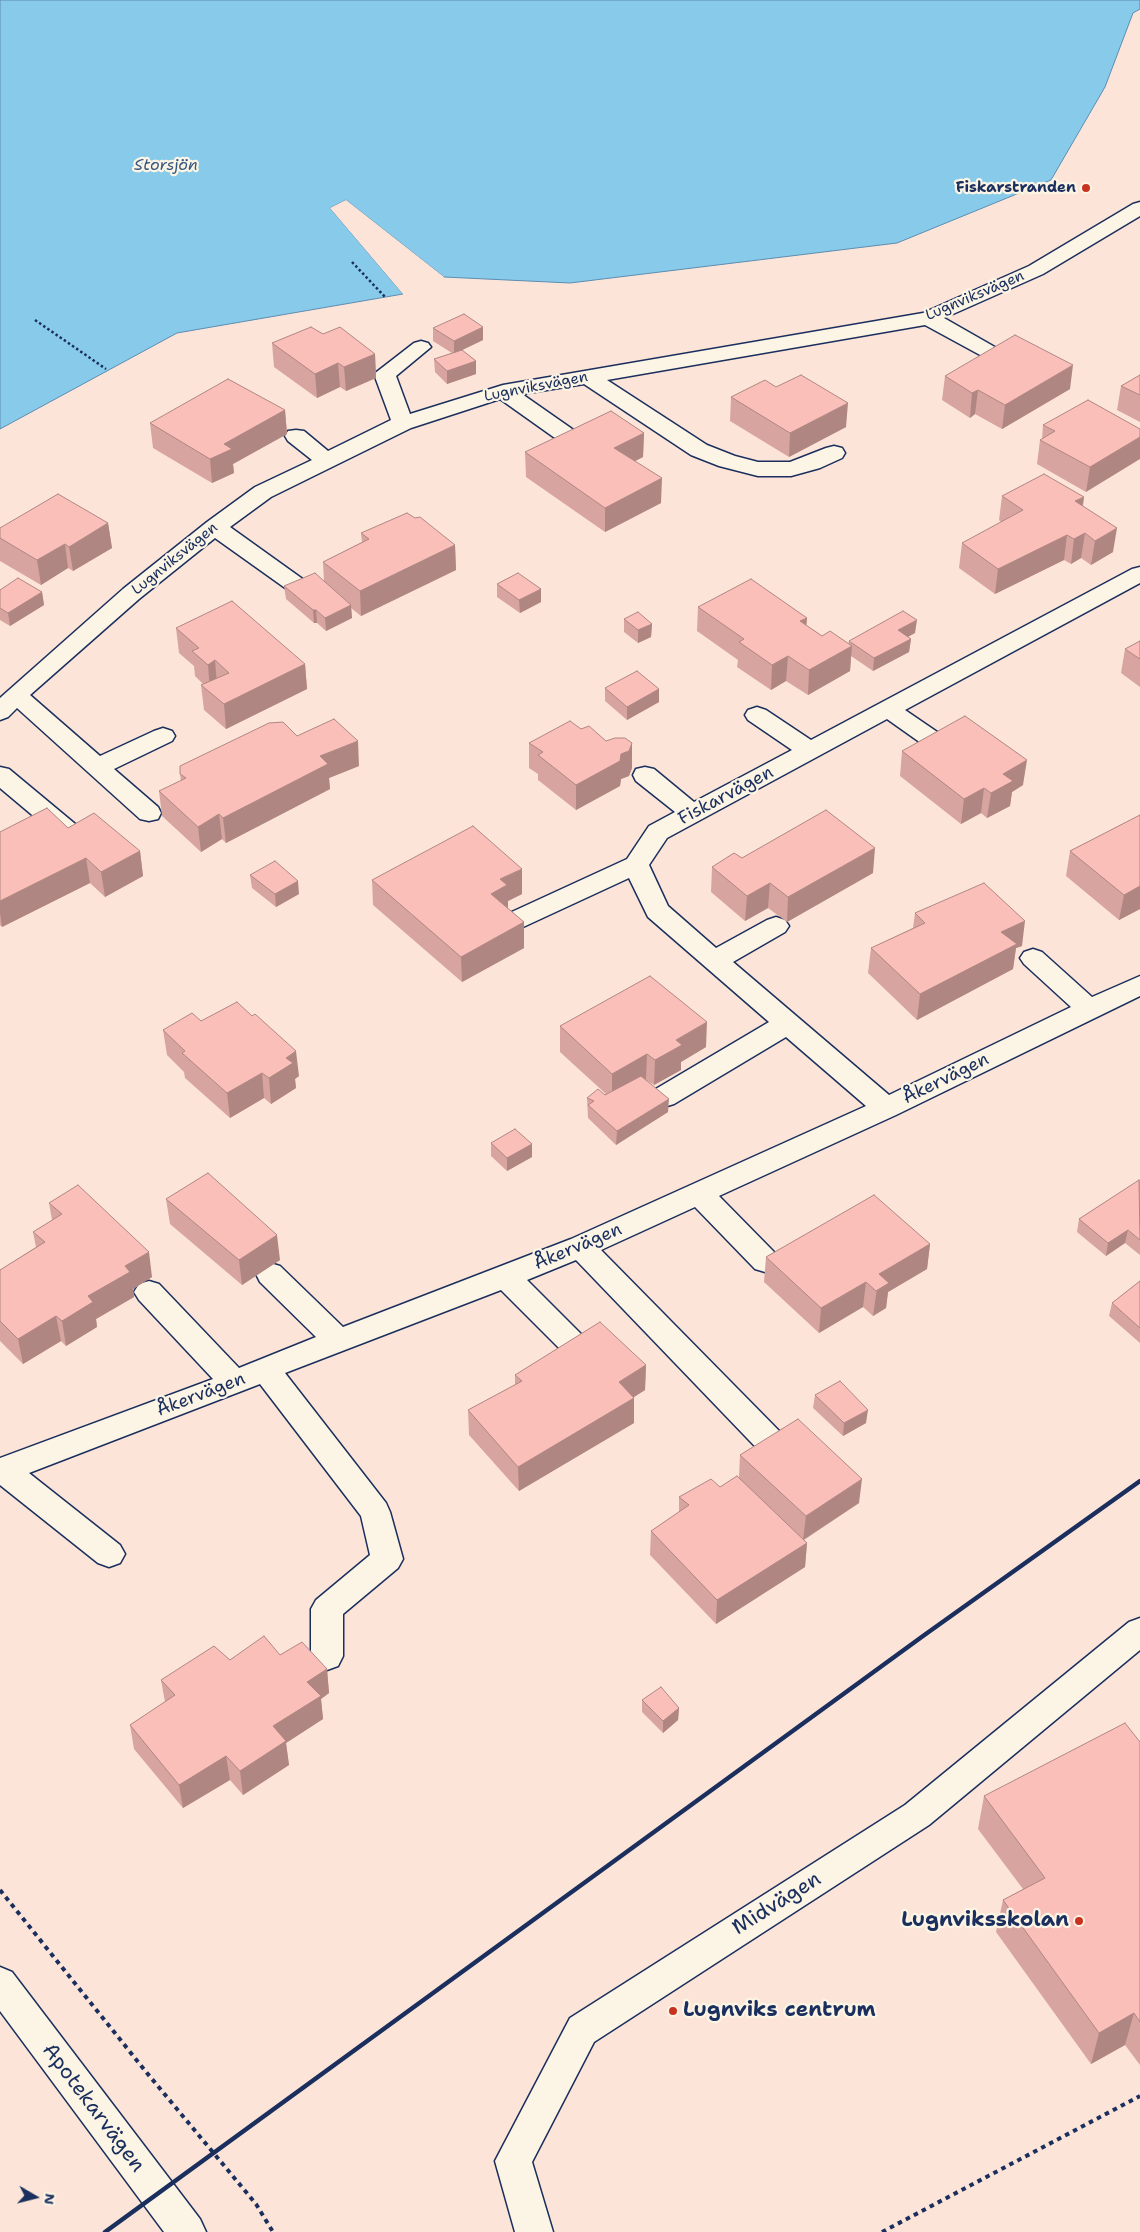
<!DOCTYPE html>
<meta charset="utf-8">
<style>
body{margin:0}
#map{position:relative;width:1140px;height:2232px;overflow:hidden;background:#fce5d8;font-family:"Shantell Sans",sans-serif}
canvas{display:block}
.north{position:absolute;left:10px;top:2172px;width:50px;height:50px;-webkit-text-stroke:4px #fcf5e5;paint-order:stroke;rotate:98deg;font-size:14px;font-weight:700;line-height:20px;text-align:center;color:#1b2f5e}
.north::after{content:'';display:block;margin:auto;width:18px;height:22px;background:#1b2f5e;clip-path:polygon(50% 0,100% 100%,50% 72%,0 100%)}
</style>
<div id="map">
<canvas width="1140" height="2232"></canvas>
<div class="north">N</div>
</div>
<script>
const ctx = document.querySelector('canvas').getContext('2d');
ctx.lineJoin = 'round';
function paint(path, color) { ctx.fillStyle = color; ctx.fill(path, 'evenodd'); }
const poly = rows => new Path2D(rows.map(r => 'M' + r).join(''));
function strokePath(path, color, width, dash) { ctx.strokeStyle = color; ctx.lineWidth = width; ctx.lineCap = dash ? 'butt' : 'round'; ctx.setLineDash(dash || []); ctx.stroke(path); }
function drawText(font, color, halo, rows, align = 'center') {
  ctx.font = font + ' "Shantell Sans",sans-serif'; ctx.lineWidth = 4.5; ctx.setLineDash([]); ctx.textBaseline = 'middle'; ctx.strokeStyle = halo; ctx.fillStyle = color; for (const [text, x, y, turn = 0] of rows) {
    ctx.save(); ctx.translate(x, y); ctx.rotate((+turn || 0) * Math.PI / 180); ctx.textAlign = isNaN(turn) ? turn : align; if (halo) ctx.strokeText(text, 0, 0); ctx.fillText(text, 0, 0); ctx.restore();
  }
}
const water = poly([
 [0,0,1140,0,1140,9,1133,13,1105,87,1051,180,897,243,570,283,444,277,346,200,330,208,403,294,177,333,0,429,0,0]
]);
paint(water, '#88cae9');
strokePath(water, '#5c8cb1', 1);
paint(poly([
 [346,200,444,277,441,278,346,203,334,209,405,293,403,294,330,208]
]), '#fce5d8');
const minor = poly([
 [1140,202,1140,216,1043,274,944,318,1007,354,1010,358,1007,362,1000,364,993,362,925,325,607,380,707,445,735,456,758,462,790,462,826,448,834,446,842,448,845,453,842,458,820,468,791,476,758,476,719,466,691,455,584,384,522,394,585,438,588,443,585,448,577,450,569,448,500,399,411,428,271,497,230,527,304,580,307,585,304,590,296,592,288,590,215,538,139,599,30,695,100,756,154,731,163,728,172,731,175,736,172,741,114,769,158,807,161,813,158,819,149,821,140,819,17,708,8,717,0,720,0,698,123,589,207,522,255,487,312,460,288,441,285,436,288,431,296,430,304,431,328,451,391,420,374,374,414,343,421,341,428,343,431,347,396,376,410,414,503,385,923,313,1029,266,1133,204,1140,202],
 [1140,567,1140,583,905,710,946,738,949,743,946,748,937,751,928,748,887,719,667,838,649,865,668,906,716,948,767,920,776,917,785,920,789,926,785,932,733,962,889,1095,1071,1007,1024,964,1020,958,1024,952,1033,949,1042,952,1092,997,1140,976,1140,996,896,1115,719,1196,775,1253,779,1261,775,1269,765,1272,755,1269,695,1207,601,1250,792,1444,796,1453,792,1462,781,1465,770,1462,576,1260,527,1280,590,1343,595,1351,590,1359,580,1362,570,1359,501,1290,285,1373,386,1503,390,1512,403,1559,398,1568,343,1614,343,1656,338,1666,327,1670,316,1666,311,1656,311,1609,316,1600,370,1555,361,1516,260,1384,29,1473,120,1545,125,1554,120,1563,109,1567,98,1563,0,1485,0,1458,213,1379,139,1300,134,1292,139,1284,149,1281,159,1284,239,1368,316,1337,260,1282,256,1274,260,1266,270,1263,280,1266,343,1327,571,1239,866,1106,786,1037,674,1104,664,1107,654,1104,650,1097,654,1090,769,1022,648,917,629,878,521,928,512,931,503,928,499,922,503,916,627,859,649,826,675,812,636,781,633,775,636,769,645,767,654,769,694,802,792,750,748,720,745,715,748,710,757,707,766,710,811,740,1132,569,1140,567],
 [0,767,9,769,80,828,84,834,80,840,71,842,62,840,0,788,0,767],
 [1140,1618,1140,1650,929,1825,594,2042,532,2162,553,2232,515,2232,495,2161,570,2018,905,1805,1129,1622,1140,1618],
 [0,1967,12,1972,200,2219,206,2232,164,2232,0,2011,0,1967]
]);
strokePath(minor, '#1b2f5e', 3);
strokePath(poly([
 [352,262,386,298],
 [35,320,106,369]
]), '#1b2f5e', 2.5, [2.5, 2.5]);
strokePath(poly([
 [0,1890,147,2073,256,2204,273,2232],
 [882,2232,1140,2096]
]), '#1b2f5e', 4, [4.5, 4.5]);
paint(minor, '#fcf5e5');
strokePath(poly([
 [105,2232,923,1636,1140,1481]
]), '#1b2f5e', 4.5);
paint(poly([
 [483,327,483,340,462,350,476,361,476,374,447,384,435,372,434,359,452,353,433,341,433,328],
 [323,334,375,354,376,378,346,391,340,387,317,398,274,367,272,343],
 [1140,375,1140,422,1117,410,1121,386],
 [945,376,1070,389,1002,429,975,414,970,418,942,400],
 [731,397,846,427,789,457,730,421],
 [285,410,287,434,233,464,234,473,212,483,153,448,150,423],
 [1043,425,1140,429,1086,492,1037,464,1040,440,1042,439],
 [644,433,643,457,635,461,661,503,605,532,526,477,525,452],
 [1002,496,1084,497,1083,506,1113,552,1091,565,1081,558,1071,564,1064,560,995,594,959,568,962,543,1001,522,999,520],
 [108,523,112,548,73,571,68,568,41,585,0,561,0,528],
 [361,533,455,545,456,570,361,616,351,608,352,618,326,631,317,623,314,623,286,599,284,586,324,582,323,562,362,542],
 [497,584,541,589,541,602,520,613,497,597],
 [0,590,42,592,44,605,10,626,0,620],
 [698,607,807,618,806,625,822,636,848,644,849,641,915,633,908,637,911,639,909,652,873,671,851,656,850,671,808,695,786,681,771,690,737,667,738,660,697,631],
 [624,619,652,624,651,637,638,643,624,632],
 [176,628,305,664,307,689,226,729,204,710,201,685,203,684,195,676,194,666,179,653],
 [1140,641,1140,687,1121,673,1125,649],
 [605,688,659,689,659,702,627,720,605,701],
 [581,729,632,768,629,776,621,779,620,786,576,810,538,780,538,774,529,768,529,743],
 [297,736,359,766,329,778,330,789,226,843,222,839,201,852,162,816,159,791,181,781,180,774],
 [902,751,1023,785,1012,792,1010,806,987,818,981,813,961,824,900,776],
 [1140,815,1140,909,1119,920,1066,876,1070,851],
 [68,828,140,851,143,876,105,897,90,883,2,927,0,925,0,832],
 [712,867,873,873,787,922,768,908,745,921,711,892],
 [250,875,299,894,276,907,252,888],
 [372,880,522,894,508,901,508,909,524,922,524,948,462,982,373,905],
 [915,913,1022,946,1016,948,1013,969,917,1020,868,973,871,948,913,928],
 [201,1021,299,1076,295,1079,296,1088,271,1104,264,1098,230,1118,185,1078,184,1072,167,1055,163,1030],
 [560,1026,706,1047,681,1062,681,1070,654,1085,646,1080,668,1112,616,1145,588,1118,587,1098,606,1094,560,1052],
 [491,1143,532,1144,532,1157,507,1171,491,1156],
 [1140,1180,1140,1255,1125,1243,1106,1256,1077,1232,1079,1219],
 [166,1199,280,1260,242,1285,170,1224],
 [49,1203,152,1277,133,1289,134,1297,96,1319,97,1327,66,1346,61,1341,23,1364,0,1341,0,1270,36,1247,33,1232,52,1220],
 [930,1244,927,1269,888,1292,886,1308,873,1316,863,1307,819,1333,764,1282,766,1257],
 [1140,1281,1140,1343,1109,1316,1112,1303],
 [646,1365,645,1390,634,1397,634,1423,519,1491,469,1435,468,1410,515,1385,515,1375],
 [815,1395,866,1423,843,1436,813,1408],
 [740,1455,859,1503,804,1540,807,1543,805,1567,716,1624,650,1555,651,1531,679,1512,679,1497,720,1487,739,1477],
 [280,1655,327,1669,329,1693,321,1699,323,1719,286,1743,289,1765,243,1795,230,1780,183,1808,134,1749,130,1725,165,1702,161,1680,230,1660],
 [642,1700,679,1708,678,1720,663,1733,642,1712],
 [1140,1742,1140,2065,1125,2045,1091,2064,996,1932,1003,1900,1023,1889,978,1829,984,1796]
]), '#d8a4a0');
paint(poly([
 [483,327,483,340,454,354,454,341],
 [375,354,376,378,346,391,344,367],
 [476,361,476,374,447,384,447,371],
 [338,363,340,387,317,398,315,374],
 [1073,365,1070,389,1002,429,1005,405],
 [978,390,975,414,970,418,972,393],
 [848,403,846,427,789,457,790,433],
 [285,410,287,434,233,464,234,473,212,483,210,459,224,444],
 [644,433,643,457,614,472,614,448],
 [1140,437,1140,459,1086,492,1090,467],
 [662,478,661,503,605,532,605,508],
 [1084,497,1080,521,1075,501],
 [108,523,112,548,73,571,69,547],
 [1117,528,1113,552,1091,565,1095,541],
 [1085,533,1081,558,1071,564,1074,539],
 [1067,535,1064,560,995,594,998,569],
 [65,544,68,568,41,585,37,560],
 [455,545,456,570,361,616,360,591],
 [541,589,541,602,520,613,519,600],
 [42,592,44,605,10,626,8,613],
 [351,605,352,618,326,631,325,618],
 [313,610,316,610,317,623,314,623],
 [807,618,805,643,800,621],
 [917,620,915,633,896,643,898,630],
 [652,624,651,637,638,643,638,630],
 [911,639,909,652,873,671,874,658],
 [852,646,850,671,808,695,809,670],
 [788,656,786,681,771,690,772,665],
 [215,660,217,685,210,690,208,665],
 [305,664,307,689,226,729,224,704],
 [659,689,659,702,627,720,627,707],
 [358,741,359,766,329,778,330,789,226,843,223,818,320,756],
 [632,743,632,768,629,776,621,779,620,786,576,810,576,785,621,754],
 [1027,760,1023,785,1012,792,1010,806,987,818,991,793,1003,774],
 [984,788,981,813,961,824,964,799],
 [219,814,222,839,201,852,198,827],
 [875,848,873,873,787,922,788,897],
 [140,851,143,876,105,897,101,872],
 [86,858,90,883,2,927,0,913,0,901],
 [522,869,522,894,508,901,508,910,491,894,500,879],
 [298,881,299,894,276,907,275,894],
 [770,883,768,908,745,921,747,896],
 [1140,886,1140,909,1119,920,1124,895],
 [1025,921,1022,946,1016,948,1013,969,917,1020,920,994,1001,932],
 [524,922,524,948,462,982,461,957],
 [707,1022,706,1047,681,1062,681,1070,654,1085,655,1060,676,1040],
 [296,1051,299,1076,295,1079,296,1088,271,1104,269,1078,286,1058],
 [647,1054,646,1079,612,1099,612,1074],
 [262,1073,264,1098,230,1118,227,1093],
 [669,1099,668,1112,616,1145,617,1131],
 [532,1144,532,1157,507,1171,507,1158],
 [1128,1230,1125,1243,1106,1256,1108,1243],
 [277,1235,280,1260,242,1285,239,1260],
 [930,1244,927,1269,888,1292,886,1308,873,1316,879,1274],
 [149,1252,152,1277,133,1289,134,1297,96,1319,97,1327,66,1346,62,1321,88,1296,125,1266],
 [866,1282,863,1307,819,1333,821,1308],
 [56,1316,61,1341,23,1364,18,1339],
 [646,1365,645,1390,618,1407,619,1382],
 [634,1398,634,1423,519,1491,518,1467],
 [868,1410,866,1423,843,1436,844,1423],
 [862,1479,859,1503,803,1540,806,1516],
 [807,1543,805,1567,716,1624,717,1600],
 [327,1669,329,1693,321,1699,323,1719,286,1743,289,1765,243,1795,240,1771,307,1682],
 [679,1708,678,1720,663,1733,663,1721],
 [226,1756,230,1780,183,1808,179,1785],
 [1134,2013,1125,2045,1091,2064,1099,2033]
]), '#b08682');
const building = poly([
 [464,314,483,327,454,341,433,328,464,314],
 [311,327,323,334,340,327,375,354,344,367,338,363,315,374,272,343,311,327],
 [1015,335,1073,365,1005,405,978,390,972,393,945,376,1015,335],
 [462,350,476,361,447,371,434,359,462,350],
 [801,375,848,403,790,433,731,397,765,380,776,387,801,375],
 [1140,375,1140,395,1121,386,1140,375],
 [228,379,285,410,224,444,232,449,210,459,150,423,228,379],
 [1088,400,1140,429,1140,437,1090,467,1040,440,1055,431,1043,425,1088,400],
 [611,411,644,433,614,448,662,478,605,508,525,452,611,411],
 [1044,474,1084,497,1075,501,1117,528,1095,541,1085,533,1074,539,1067,535,998,569,962,543,1023,510,1002,496,1044,474],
 [58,494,108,523,69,547,65,544,37,560,0,538,0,528,58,494],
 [407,513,415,518,420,517,455,545,360,591,323,562,369,539,361,533,407,513],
 [315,573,351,605,325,618,316,610,313,610,284,586,315,573],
 [518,573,541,589,519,600,497,584,518,573],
 [18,578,42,592,8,613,0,608,0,590,18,578],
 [751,579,807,618,800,621,822,636,830,631,852,646,809,670,788,656,772,665,739,642,744,639,698,607,751,579],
 [232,601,305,664,224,704,201,685,229,673,215,660,208,665,192,651,199,648,176,628,232,601],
 [903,611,917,620,898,630,911,639,874,658,849,641,903,611],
 [638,612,652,624,638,630,624,619,638,612],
 [1140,641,1140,659,1125,649,1140,641],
 [637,671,659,689,627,707,605,688,637,671],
 [965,716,1027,760,1003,774,1013,781,991,793,984,788,964,799,902,751,965,716],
 [334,719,358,741,320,756,328,764,223,818,219,814,198,827,159,791,186,778,180,774,180,766,269,723,283,722,297,736,334,719],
 [570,721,581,729,589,726,606,741,615,738,625,738,632,743,629,751,621,754,620,761,576,785,538,755,543,752,529,743,570,721],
 [47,808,68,828,94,813,140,851,101,872,86,858,0,901,0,832,47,808],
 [826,810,875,848,788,897,770,883,747,896,712,867,734,853,742,858,826,810],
 [1140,815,1140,886,1124,895,1070,851,1140,815],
 [473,826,522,869,500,879,507,885,491,894,524,922,461,957,372,880,473,826],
 [275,861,298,881,275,894,250,875,275,861],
 [984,883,1025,921,1001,932,1017,944,920,994,871,948,925,923,915,913,984,883],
 [650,976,707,1022,676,1040,682,1045,655,1060,647,1054,612,1074,560,1026,650,976],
 [237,1002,252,1016,255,1014,296,1051,286,1058,293,1063,269,1078,262,1073,227,1093,182,1053,185,1051,163,1030,192,1013,201,1021,237,1002],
 [641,1076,669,1099,617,1131,588,1105,594,1101,587,1098,598,1089,605,1095,641,1076],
 [515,1129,532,1144,507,1158,491,1143,515,1129],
 [208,1173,277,1235,239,1260,166,1199,208,1173],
 [1139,1180,1140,1240,1128,1230,1108,1243,1079,1219,1139,1180],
 [78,1185,149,1252,125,1266,130,1272,88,1296,93,1302,62,1321,56,1316,18,1339,0,1321,0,1270,45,1242,33,1232,62,1214,49,1203,78,1185],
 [874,1195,930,1244,879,1274,889,1283,876,1291,866,1282,821,1308,766,1257,874,1195],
 [1140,1281,1140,1328,1112,1303,1140,1281],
 [600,1322,646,1365,619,1382,634,1398,518,1467,468,1410,522,1381,515,1375,600,1322],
 [840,1381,868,1410,844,1423,815,1395,840,1381],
 [798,1419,862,1479,806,1516,740,1455,798,1419],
 [737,1476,807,1543,717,1600,651,1531,689,1505,679,1497,711,1479,720,1487,737,1476],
 [264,1636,280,1655,302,1642,327,1669,307,1682,321,1696,273,1726,286,1741,240,1771,226,1756,179,1785,130,1725,175,1695,161,1680,214,1646,230,1660,264,1636],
 [661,1687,679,1708,663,1721,642,1700,661,1687],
 [1125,1723,1140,1742,1140,2022,1134,2013,1099,2033,1003,1900,1045,1878,984,1796,1125,1723]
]);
paint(building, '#fbbfba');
strokePath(building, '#b08682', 1);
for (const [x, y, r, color] of [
 [1086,188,5,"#c8321e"],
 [1079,1921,5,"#c8321e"],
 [673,2011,5,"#c8321e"]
]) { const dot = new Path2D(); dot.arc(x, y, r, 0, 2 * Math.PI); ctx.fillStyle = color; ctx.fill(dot); strokePath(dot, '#fcf5e5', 2); }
drawText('bold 15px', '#1b2f5e', '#fcf5e5', [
 ["Fiskarstranden",1076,188]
], 'right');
drawText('15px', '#1b2f5e', '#fcf5e5', [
 ["Lugnviksvägen",975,296,-23],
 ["Lugnviksvägen",536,387,-11],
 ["Lugnviksvägen",175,559,-39]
]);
drawText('italic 16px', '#365681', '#fcf5e5', [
 ["Storsjön",166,166]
]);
drawText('18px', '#1b2f5e', '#fcf5e5', [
 ["Fiskarvägen",726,796,-28],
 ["Åkervägen",946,1079,-26],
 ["Åkervägen",578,1247,-23],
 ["Åkervägen",201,1395,-21]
]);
drawText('21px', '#1b2f5e', '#fcf5e5', [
 ["Midvägen",777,1904,-32],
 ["Apotekarvägen",93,2108,53]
]);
drawText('bold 21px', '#1b2f5e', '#fcf5e5', [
 ["Lugnviksskolan",1069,1921],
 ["Lugnviks centrum",683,2011,"left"]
], 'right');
</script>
